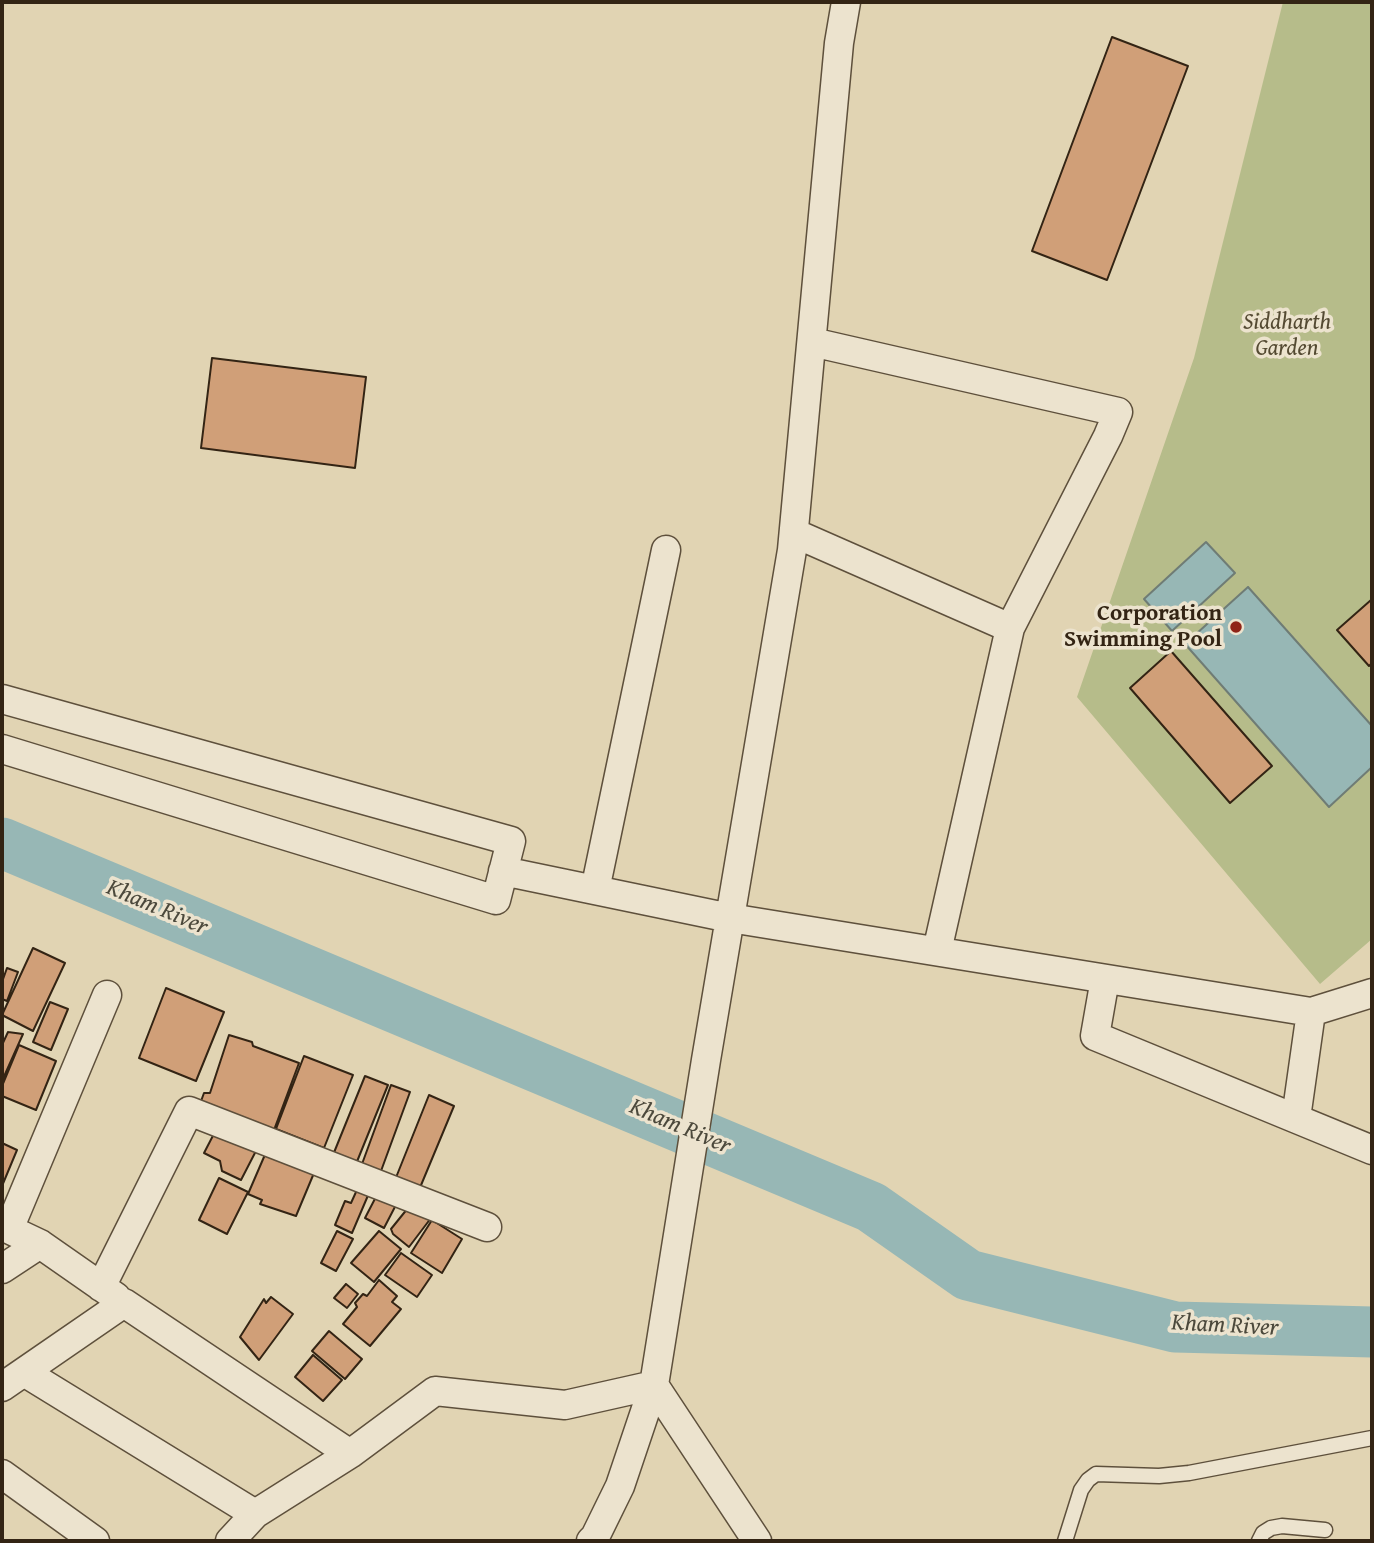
<!DOCTYPE html>
<style>
body{margin:0}
#map{position:relative;width:1374px;height:1543px;overflow:hidden;background:#e1d4b3;font-family:"Gentium Book Plus",serif}
canvas{display:block}
.frame{position:absolute;inset:0;border:4px solid #332414;pointer-events:none}
</style>
<div id="map">
<canvas width="1374" height="1543"></canvas>
<div class="frame"></div>
</div>
<script>
const ctx = document.querySelector('canvas').getContext('2d');
ctx.lineJoin = 'round';
function paint(path, color) { ctx.fillStyle = color; ctx.fill(path, 'evenodd'); }
const poly = rows => new Path2D(rows.map(r => 'M' + r).join(''));
function strokePath(path, color, width, dash) { ctx.strokeStyle = color; ctx.lineWidth = width; ctx.lineCap = dash ? 'butt' : 'round'; ctx.setLineDash(dash || []); ctx.stroke(path); }
function drawText(font, color, halo, rows, align = 'center') {
  ctx.font = font + ' "Gentium Book Plus",serif'; ctx.lineWidth = 7; ctx.setLineDash([]); ctx.textBaseline = 'middle'; ctx.strokeStyle = halo; ctx.fillStyle = color; for (const [text, x, y, turn = 0] of rows) {
    ctx.save(); ctx.translate(x, y); ctx.rotate((+turn || 0) * Math.PI / 180); ctx.textAlign = isNaN(turn) ? turn : align; if (halo) ctx.strokeText(text, 0, 0); ctx.fillText(text, 0, 0); ctx.restore();
  }
}
paint(poly([
 [1283,2,1372,2,1372,939,1320,984,1077,697,1194,358]
]), '#b6bc8a');
const water = poly([
 [1206,542,1235,573,1172,631,1144,599,1206,542],
 [1248,587,1372,726,1372,767,1329,807,1185,644,1248,587]
]);
paint(water, '#97b7b5');
strokePath(water, '#6f7c75', 2);
strokePath(poly([
 [2,843,871,1207,968,1275,1175,1327,1372,1332]
]), '#97b7b5', 51);
const building = poly([
 [1112,37,1188,66,1107,280,1032,251,1112,37],
 [212,358,366,377,355,468,201,448,212,358],
 [1371,600,1372,663,1369,666,1337,630,1371,600],
 [1171,651,1272,766,1230,803,1130,688,1171,651],
 [33,948,65,963,33,1031,2,1015,33,948],
 [7,968,18,972,7,1001,2,999,2,982,7,968],
 [166,988,224,1012,196,1081,139,1058,166,988],
 [50,1002,68,1009,51,1050,33,1042,50,1002],
 [8,1032,23,1034,2,1081,2,1045,8,1032],
 [229,1035,252,1042,253,1046,299,1063,271,1138,197,1112,204,1093,210,1093,229,1035],
 [19,1045,56,1061,36,1110,2,1096,2,1086,19,1045],
 [304,1056,353,1075,324,1148,276,1129,304,1056],
 [365,1076,388,1085,356,1164,333,1155,365,1076],
 [391,1085,410,1092,381,1171,362,1164,391,1085],
 [429,1095,454,1106,419,1190,395,1180,429,1095],
 [218,1126,258,1147,241,1180,222,1171,220,1161,204,1153,218,1126],
 [2,1143,17,1150,2,1186,2,1143],
 [267,1150,314,1173,296,1216,260,1204,262,1200,248,1194,267,1150],
 [219,1178,248,1192,227,1234,199,1220,219,1178],
 [361,1181,372,1186,352,1233,335,1225,345,1201,351,1203,361,1181],
 [379,1191,398,1201,384,1228,365,1218,379,1191],
 [412,1203,431,1218,409,1247,393,1234,391,1229,412,1203],
 [432,1220,462,1239,442,1273,411,1253,432,1220],
 [337,1231,353,1239,336,1271,321,1263,337,1231],
 [379,1231,401,1249,374,1282,351,1263,379,1231],
 [401,1253,432,1275,417,1297,385,1275,401,1253],
 [379,1280,397,1296,392,1302,401,1309,370,1346,343,1324,357,1307,355,1303,363,1294,367,1296,379,1280],
 [346,1284,358,1294,347,1308,334,1298,346,1284],
 [271,1297,293,1314,259,1360,240,1337,264,1299,266,1303,271,1297],
 [329,1331,362,1359,345,1379,312,1351,329,1331],
 [313,1355,342,1380,323,1401,295,1377,313,1355]
]);
paint(building, '#d09f78');
strokePath(building, '#332414', 2);
const lane = poly([
 [1065,1541,1081,1490,1088,1480,1096,1474,1159,1476,1189,1473,1372,1438],
 [1259,1541,1263,1533,1271,1528,1282,1526,1325,1530]
]);
const street = poly([
 [812,342,1118,412,1108,436,1010,628],
 [794,533,1010,628,937,951],
 [2,699,511,841,496,900,2,749],
 [503,871,730,918,1311,1012,1372,993],
 [595,890,666,550],
 [1105,979,1095,1036,1372,1150],
 [1296,1118,1311,1012],
 [2,1226,40,1244,116,1297],
 [9,1229,107,995],
 [2,1269,40,1244],
 [101,1287,189,1111,487,1227],
 [24,1372,255,1514],
 [2,1387,124,1303,350,1454,435,1391,565,1405,654,1385],
 [2,1474,95,1541],
 [230,1541,255,1514,350,1454],
 [591,1541,595,1537,620,1486,654,1385],
 [757,1541,654,1385,706,1060,792,550,839,43,846,2]
]);
strokePath(lane, '#5e503c', 17);
strokePath(street, '#5e503c', 31);
strokePath(lane, '#ece3ce', 14);
strokePath(street, '#ece3ce', 28);
for (const [x, y, r, color] of [
 [1236,627,7,"#8f2418"]
]) { const dot = new Path2D(); dot.arc(x, y, r, 0, 2 * Math.PI); ctx.fillStyle = color; ctx.fill(dot); strokePath(dot, '#ece3ce', 2.5); }
drawText('italic 23px', '#544a32', '#ece3ce', [
 ["Siddharth",1287,323],
 ["Garden",1287,349]
]);
drawText('bold 23px', '#332414', '#ece3ce', [
 ["Corporation",1222,614],
 ["Swimming Pool",1222,640]
], 'right');
drawText('italic 24px', '#4c493c', '#ece3ce', [
 ["Kham River",157,908,23],
 ["Kham River",680,1127,23],
 ["Kham River",1225,1326,3]
]);
</script>
